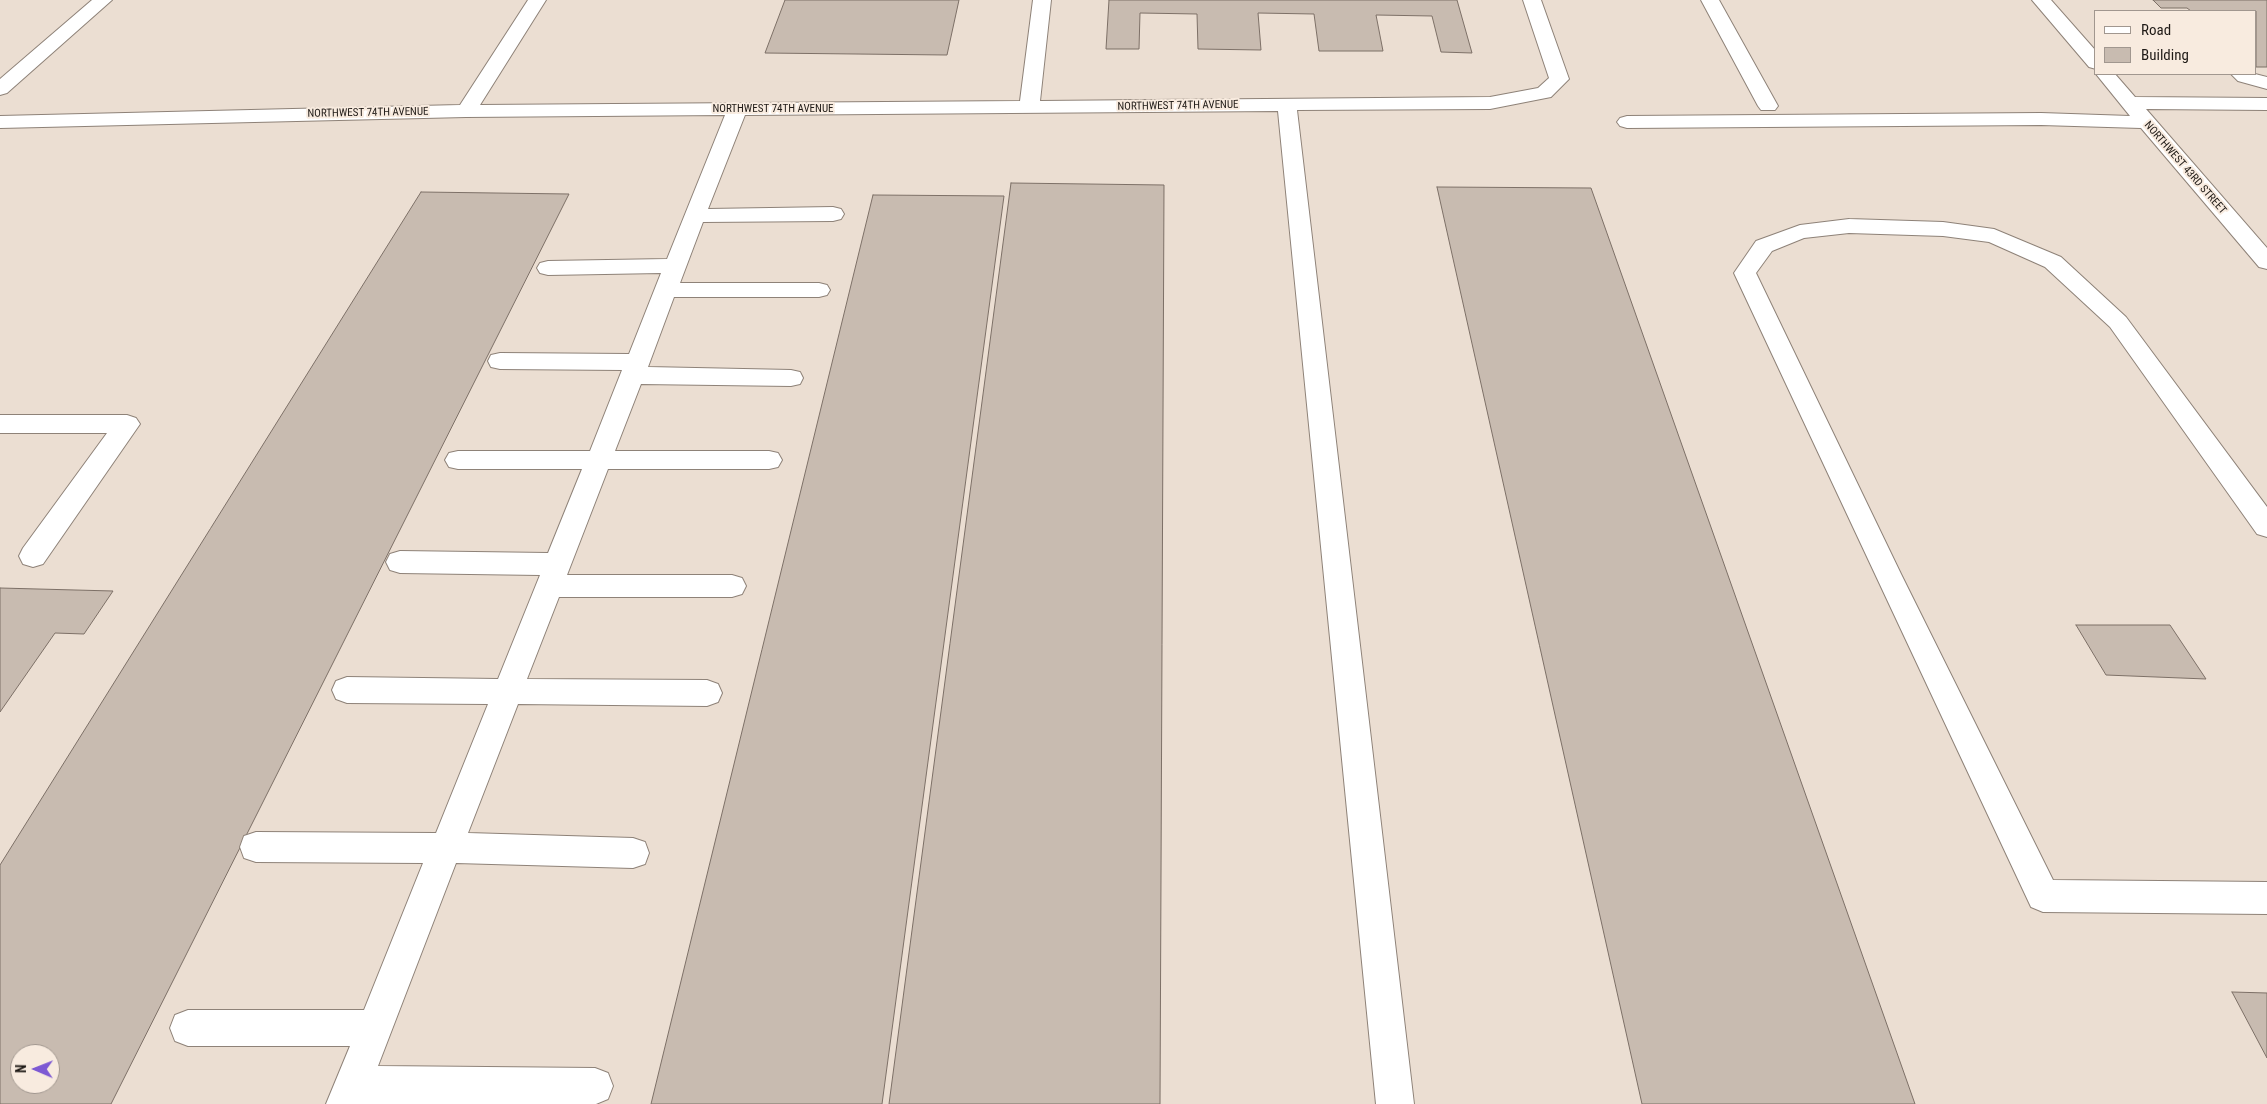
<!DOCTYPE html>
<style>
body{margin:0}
#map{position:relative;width:2267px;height:1104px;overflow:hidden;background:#ebded2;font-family:"Roboto Condensed",sans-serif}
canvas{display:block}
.legend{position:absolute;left:2094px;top:10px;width:162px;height:65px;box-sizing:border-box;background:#f8ebdf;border:1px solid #a1978f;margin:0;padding:6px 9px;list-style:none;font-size:15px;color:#1f1a16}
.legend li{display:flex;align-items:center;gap:10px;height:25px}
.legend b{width:25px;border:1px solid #a1978f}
.north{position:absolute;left:10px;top:1044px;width:50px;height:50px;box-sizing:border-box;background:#f8ebdf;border:1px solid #a1978f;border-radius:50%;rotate:271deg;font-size:14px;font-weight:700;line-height:20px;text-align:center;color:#1f1a16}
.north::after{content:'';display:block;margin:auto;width:18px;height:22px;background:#7d59d3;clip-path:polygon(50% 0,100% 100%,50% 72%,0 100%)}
</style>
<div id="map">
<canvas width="2267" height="1104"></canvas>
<ul class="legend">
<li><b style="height:6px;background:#fff"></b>Road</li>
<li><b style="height:14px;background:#c8bbb0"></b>Building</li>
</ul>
<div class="north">N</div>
</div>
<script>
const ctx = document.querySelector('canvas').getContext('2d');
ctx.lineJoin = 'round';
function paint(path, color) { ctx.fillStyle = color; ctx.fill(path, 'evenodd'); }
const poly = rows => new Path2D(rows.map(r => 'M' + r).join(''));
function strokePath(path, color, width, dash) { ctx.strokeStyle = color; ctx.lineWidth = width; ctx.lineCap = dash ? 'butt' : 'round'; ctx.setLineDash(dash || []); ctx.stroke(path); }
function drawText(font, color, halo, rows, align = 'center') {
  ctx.font = font + ' "Roboto Condensed",sans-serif'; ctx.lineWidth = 4; ctx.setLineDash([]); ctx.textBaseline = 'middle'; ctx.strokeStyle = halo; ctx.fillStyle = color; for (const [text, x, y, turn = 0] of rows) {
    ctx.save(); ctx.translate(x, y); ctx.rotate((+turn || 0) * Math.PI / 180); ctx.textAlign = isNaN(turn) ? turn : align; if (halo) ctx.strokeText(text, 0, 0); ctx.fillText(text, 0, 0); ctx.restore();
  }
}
const building = poly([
 [785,0,959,0,947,55,765,53,785,0],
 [1109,0,1457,0,1472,53,1441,52,1432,16,1376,15,1383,51,1319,51,1314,14,1258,13,1261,50,1198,49,1197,14,1140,13,1139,49,1106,49,1109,0],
 [2153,0,2267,0,2267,67,2256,67,2256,11,2191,11,2187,8,2161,8,2153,0],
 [1011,183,1164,185,1160,1104,889,1104,1011,183],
 [1437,187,1591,188,1915,1104,1642,1104,1437,187],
 [421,192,569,194,111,1104,0,1104,0,865,421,192],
 [20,1054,50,1054,50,1084,20,1084,20,1054],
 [873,195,1004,196,882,1104,651,1104,873,195],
 [0,588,113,591,84,634,55,633,0,712,0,588],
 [2076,625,2170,625,2206,679,2106,675,2076,625],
 [2232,992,2267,993,2267,1058,2232,992]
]);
paint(building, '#c8bbb0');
strokePath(building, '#7d7067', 1);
const minor = poly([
 [92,0,112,0,7,93,0,95,0,79,92,0],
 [528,0,546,0,480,105,1020,101,1033,0,1051,0,1040,101,1490,97,1538,88,1549,78,1523,0,1541,0,1569,79,1551,97,1490,109,1297,110,1414,1104,1376,1104,1278,111,745,115,708,209,833,207,841,209,844,214,841,219,833,221,703,222,680,283,819,283,827,285,830,290,827,295,819,297,674,297,648,367,791,370,800,372,803,378,800,384,791,386,641,384,615,451,769,451,778,453,782,460,778,467,769,469,608,469,567,575,732,575,742,578,746,586,742,594,732,597,559,597,527,679,707,680,718,684,722,693,718,702,707,706,518,704,468,833,633,838,645,842,649,853,645,864,633,868,456,863,378,1066,595,1068,608,1073,613,1086,608,1099,596,1104,326,1104,350,1046,188,1046,175,1041,170,1028,175,1015,188,1010,364,1010,423,863,256,862,244,858,240,847,244,836,256,832,436,833,488,704,347,703,336,699,332,690,336,681,347,677,498,679,540,575,400,573,390,570,386,562,390,554,400,551,548,553,582,469,458,469,449,467,445,460,449,453,458,451,590,451,622,370,500,369,491,367,488,361,491,355,500,353,629,354,661,273,548,275,540,273,537,268,540,263,548,261,667,259,725,115,466,117,0,128,0,116,460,105,528,0],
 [1701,0,1719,0,1778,106,1775,110,1761,110,1758,106,1701,0],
 [2032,0,2051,0,2096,51,2096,69,2089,67,2032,0],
 [2096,74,2115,74,2135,97,2267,98,2267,110,2146,109,2267,248,2267,269,2259,267,2141,128,2041,125,1627,128,1620,126,1617,122,1620,118,1627,116,2041,113,2130,116,2096,74],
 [2231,74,2255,74,2267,77,2267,89,2238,81,2231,74],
 [1849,219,1943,222,1994,229,2061,257,2126,317,2267,507,2267,537,2257,534,2110,327,2045,267,1989,242,1943,236,1849,233,1804,238,1772,251,1756,273,1901,574,2053,880,2267,882,2267,914,2043,912,2031,907,1734,273,1756,241,1800,225,1849,219],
 [0,415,127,415,136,418,140,424,43,564,33,567,23,564,19,556,23,548,107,433,0,433,0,415]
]);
strokePath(minor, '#8e8278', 2);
paint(minor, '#fff');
drawText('11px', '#1f1a16', '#f8ebdf', [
 ["NORTHWEST 74TH AVENUE",1178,106,-1],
 ["NORTHWEST 74TH AVENUE",773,109],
 ["NORTHWEST 74TH AVENUE",368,113,-1],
 ["NORTHWEST 43RD STREET",2185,168,49]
]);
</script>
